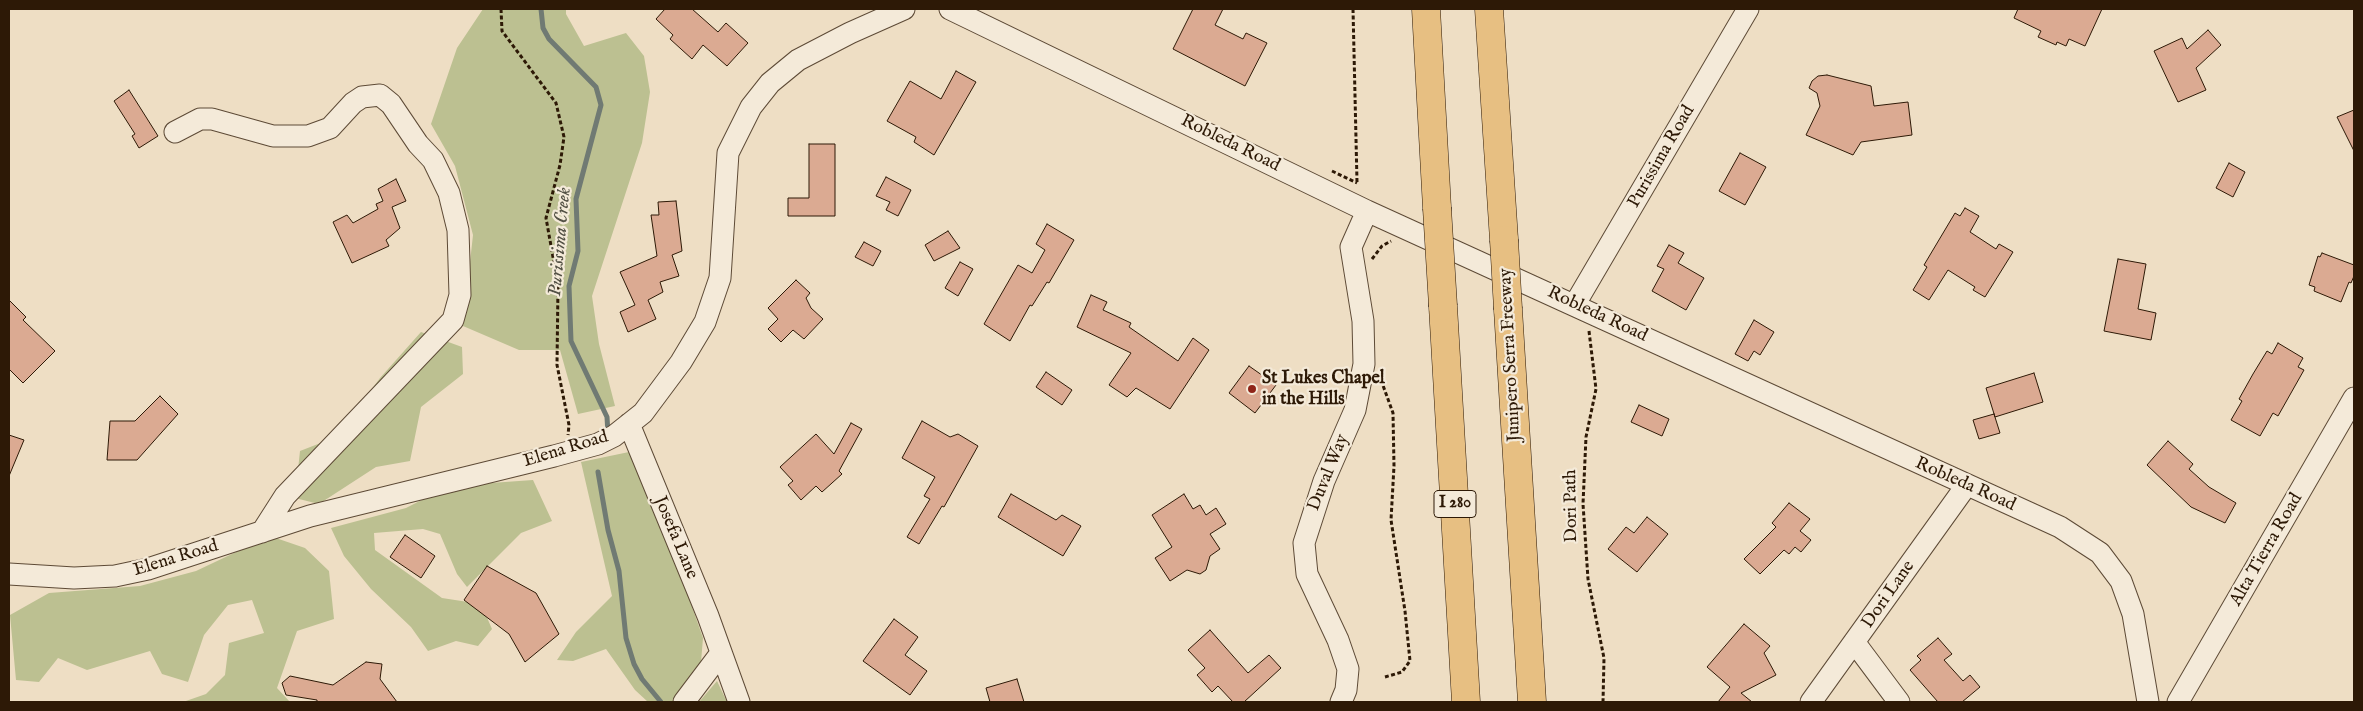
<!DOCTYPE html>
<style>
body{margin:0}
#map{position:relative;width:2363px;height:711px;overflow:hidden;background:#eedec4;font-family:"IM FELL English",serif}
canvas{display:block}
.frame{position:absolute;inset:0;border:10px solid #2d1906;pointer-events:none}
</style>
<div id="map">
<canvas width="2363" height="711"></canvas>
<div class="frame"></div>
</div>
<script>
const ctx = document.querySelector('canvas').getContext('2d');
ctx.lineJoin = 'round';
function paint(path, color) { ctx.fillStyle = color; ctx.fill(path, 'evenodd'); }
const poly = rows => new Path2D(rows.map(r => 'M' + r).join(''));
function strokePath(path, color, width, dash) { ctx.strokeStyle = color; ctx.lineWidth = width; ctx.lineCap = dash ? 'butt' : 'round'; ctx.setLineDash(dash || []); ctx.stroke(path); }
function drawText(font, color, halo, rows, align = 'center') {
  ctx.font = font + ' "IM FELL English",serif'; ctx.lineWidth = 4.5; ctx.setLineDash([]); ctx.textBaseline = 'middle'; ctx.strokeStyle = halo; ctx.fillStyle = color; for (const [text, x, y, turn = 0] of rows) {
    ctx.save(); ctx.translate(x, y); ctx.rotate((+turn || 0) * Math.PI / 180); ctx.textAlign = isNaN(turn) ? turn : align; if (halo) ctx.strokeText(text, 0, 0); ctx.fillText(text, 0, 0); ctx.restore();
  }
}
paint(poly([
 [483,9,566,9,566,14,584,46,626,33,644,56,650,92,642,143,592,296,599,344,615,406,578,414,560,350,519,350,463,326,473,235,455,166,431,124,457,48],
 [421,332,462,347,463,374,421,407,410,461,376,467,319,504,295,498,300,451,336,437,380,378],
 [629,452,651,490,703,638,700,674,674,702,648,702,635,690,606,649,573,661,557,660,576,632,612,596,581,462],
 [533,480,552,521,521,533,467,587,457,574,440,534,423,529,374,533,375,550,442,598,481,604,492,629,478,646,456,641,428,651,411,627,371,589,344,556,331,528,406,508,449,486],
 [270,536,305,548,329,571,334,619,297,631,277,688,290,702,183,702,206,694,225,675,229,643,264,633,252,600,228,605,204,635,188,682,162,674,150,651,87,670,58,658,39,682,16,680,10,615,49,593,140,586,196,571],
 [717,681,727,702,699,702]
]), '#bcc091');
strokePath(poly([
 [541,9,543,28,549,39,596,87,601,105,576,199,578,251,569,286,571,341,607,417,608,434],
 [598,472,608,530,619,571,626,638,634,664,642,679,661,702]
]), '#707a73', 5);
const building = poly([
 [665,9,692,9,718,32,726,23,748,43,727,66,703,45,692,59,670,39,673,35,656,19,665,9],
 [1193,9,1223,9,1215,25,1243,39,1246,33,1267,43,1245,86,1173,49,1193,9],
 [2018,9,2102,9,2085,46,2069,39,2066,46,2057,42,2056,45,2038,37,2041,31,2014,18,2018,9],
 [2208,30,2221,45,2196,68,2206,90,2178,102,2154,51,2182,38,2187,49,2208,30],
 [956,71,976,82,934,155,914,142,916,137,887,121,910,81,941,99,956,71],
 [1827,75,1871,86,1874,106,1908,102,1912,135,1861,142,1853,155,1806,135,1820,106,1817,93,1809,88,1812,81,1818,76,1827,75],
 [129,90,158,136,139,148,132,136,135,134,114,101,129,90],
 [2354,110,2354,151,2337,117,2354,110],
 [809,144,835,144,835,216,788,216,788,198,809,198,809,144],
 [1740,153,1766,167,1745,205,1719,191,1740,153],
 [2229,163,2245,172,2233,197,2216,188,2229,163],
 [886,177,911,190,898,216,886,210,890,202,876,196,886,177],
 [396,179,406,201,392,207,400,228,386,240,389,246,352,263,333,222,347,215,353,223,378,209,376,204,383,201,378,189,396,179],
 [676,201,682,251,672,255,679,276,660,282,663,292,648,300,656,319,628,332,620,312,635,305,620,272,657,256,651,215,659,215,658,202,676,201],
 [1965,208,1979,216,1970,232,1996,249,1999,244,2013,252,1985,297,1973,290,1975,287,1948,270,1929,300,1913,290,1927,267,1924,265,1955,213,1960,216,1965,208],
 [1047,224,1074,240,1049,283,1047,282,1032,306,1030,305,1010,341,984,324,1018,265,1032,273,1045,250,1036,244,1047,224],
 [948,231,960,248,934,261,925,245,948,231],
 [864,242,881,251,873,266,855,257,864,242],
 [1669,245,1684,253,1678,263,1704,278,1686,310,1652,291,1664,269,1657,266,1669,245],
 [2322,253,2354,265,2354,276,2351,283,2349,282,2341,302,2314,291,2315,287,2309,285,2318,256,2320,257,2322,253],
 [2118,259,2146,264,2138,309,2156,313,2151,340,2104,331,2118,259],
 [960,262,973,269,958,296,945,288,960,262],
 [796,280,810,293,806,298,811,308,823,319,804,339,793,330,781,342,768,329,778,319,768,308,796,280],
 [1091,295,1107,302,1103,310,1131,323,1129,327,1178,361,1193,338,1209,350,1170,409,1136,388,1127,397,1109,385,1131,353,1077,327,1091,295],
 [9,300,26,317,23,320,55,351,23,383,9,369,9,300],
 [1754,320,1774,332,1760,355,1754,351,1748,361,1735,354,1754,320],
 [2278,343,2303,358,2298,367,2304,370,2278,416,2273,413,2260,436,2231,420,2242,401,2239,399,2253,374,2267,351,2272,354,2278,343],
 [1249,366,1276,385,1255,413,1229,393,1249,366],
 [1046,372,1072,390,1062,405,1036,387,1046,372],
 [2034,373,2043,402,1995,417,1986,388,2034,373],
 [160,396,178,414,137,460,107,460,110,421,135,421,160,396],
 [1639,405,1669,419,1662,436,1631,422,1639,405],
 [1994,414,2000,433,1979,439,1973,420,1994,414],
 [922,421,950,437,958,434,978,446,944,507,942,506,919,544,907,537,930,499,924,496,935,477,902,458,922,421],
 [851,423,862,429,839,471,842,474,822,492,816,486,801,500,788,485,793,481,780,467,816,434,834,454,851,423],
 [9,435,24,440,9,476,9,435],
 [2168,441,2193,464,2189,469,2209,487,2236,503,2225,523,2191,507,2147,465,2168,441],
 [1011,494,1056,520,1062,515,1081,526,1063,556,998,517,1011,494],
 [1184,494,1193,509,1200,505,1206,515,1216,508,1226,524,1210,534,1220,549,1210,556,1206,570,1200,574,1187,570,1170,581,1155,558,1172,547,1152,515,1184,494],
 [1789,503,1810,519,1800,531,1811,540,1801,552,1795,547,1789,554,1784,550,1760,574,1744,559,1776,527,1772,523,1789,503],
 [1647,517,1668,534,1637,572,1608,549,1626,527,1634,533,1647,517],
 [405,535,435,556,421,578,390,557,405,535],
 [487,566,536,593,559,634,525,662,509,634,464,600,487,566],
 [894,619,918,637,905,655,927,671,910,695,863,661,894,619],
 [1744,624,1770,646,1764,653,1776,675,1741,693,1752,702,1718,702,1730,687,1707,667,1744,624],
 [1210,630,1248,673,1269,655,1281,668,1244,702,1233,702,1218,686,1212,692,1197,675,1205,668,1188,650,1210,630],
 [1938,638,1952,654,1944,660,1963,681,1970,675,1980,687,1962,702,1938,702,1910,670,1921,660,1917,656,1938,638],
 [366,662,382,664,380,679,397,702,317,702,317,700,286,695,282,683,290,676,333,685,366,662],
 [1017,679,1024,702,990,702,986,688,1017,679]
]);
paint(building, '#dbaa92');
strokePath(building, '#2d1906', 1);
const minor = poly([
 [950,9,1367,211,2060,527,2100,553,2121,581,2133,614,2148,702],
 [175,132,200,119,212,119,273,136,308,136,330,128,353,103,362,97,380,95,391,104,418,144,433,160,449,193,458,230,460,295,453,320,285,496,262,532],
 [1575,304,1748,9],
 [629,424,708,616,739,702],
 [9,574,74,578,115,576,148,569,310,516,554,456,598,444,614,436,643,413,681,362,705,322,720,278,728,153,751,107,770,83,798,60,850,33,904,9],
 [1855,643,1899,702],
 [684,702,721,653],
 [1341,702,1346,690,1348,669,1338,640,1307,574,1304,543,1324,481,1355,410,1364,364,1363,321,1351,247,1367,211],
 [1811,702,1966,486],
 [2178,702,2354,398]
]);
const highway = poly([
 [1426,9,1437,208],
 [1489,9,1504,240],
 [1443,306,1466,702],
 [1508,309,1532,702]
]);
strokePath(minor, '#5d4a36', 23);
strokePath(highway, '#2d1906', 29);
strokePath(poly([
 [501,9,502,31,556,103,564,137,560,165,546,218,558,285,557,365,569,425,568,435],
 [1353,9,1357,182],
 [1332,171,1357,183],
 [1372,259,1382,246,1391,241],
 [1589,331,1596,389,1586,437,1583,504,1588,579,1604,658,1603,702],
 [1381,380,1393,413,1394,466,1391,520,1405,611,1410,661,1402,672,1385,677]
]), '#2d1906', 3, [4, 2.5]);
strokePath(minor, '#f4ead9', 21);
strokePath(highway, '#e7bf82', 28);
const highwayBridge = poly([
 [1437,208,1443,306],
 [1504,240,1508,309]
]);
strokePath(highwayBridge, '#2d1906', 29, []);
strokePath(highwayBridge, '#e7bf82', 28);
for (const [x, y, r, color] of [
 [1252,389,5,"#8f2418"]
]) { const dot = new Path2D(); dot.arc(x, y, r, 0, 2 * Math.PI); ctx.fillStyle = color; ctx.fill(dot); strokePath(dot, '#f4ead9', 2); }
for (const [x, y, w] of [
 [1455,504,42]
]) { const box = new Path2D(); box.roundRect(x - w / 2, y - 13.5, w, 27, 4); ctx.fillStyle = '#f4ead9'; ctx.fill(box); strokePath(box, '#2d1906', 1); }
drawText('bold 16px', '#2d1906', null, [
 ["I 280",1455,504]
]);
drawText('18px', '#2d1906', '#f4ead9', [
 ["Robleda Road",1230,144,26],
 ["Purissima Road",1662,157,-60],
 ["Robleda Road",1597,315,25],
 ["Junipero Serra Freeway",1511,355,-93],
 ["Elena Road",566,450,-17],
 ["Duval Way",1329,473,-68],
 ["Robleda Road",1965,485,24],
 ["Dori Path",1572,506,-91],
 ["Josefa Lane",675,538,67],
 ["Alta Tierra Road",2267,550,-60],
 ["Elena Road",176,559,-17],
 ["Dori Lane",1889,595,-55]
]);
drawText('bold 18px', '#2d1906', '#f4ead9', [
 ["St Lukes Chapel",1262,379],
 ["in the Hills",1262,400]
], 'left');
drawText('italic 19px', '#545246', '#f4ead9', [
 ["Purissima Creek",561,242,-85]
]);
</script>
